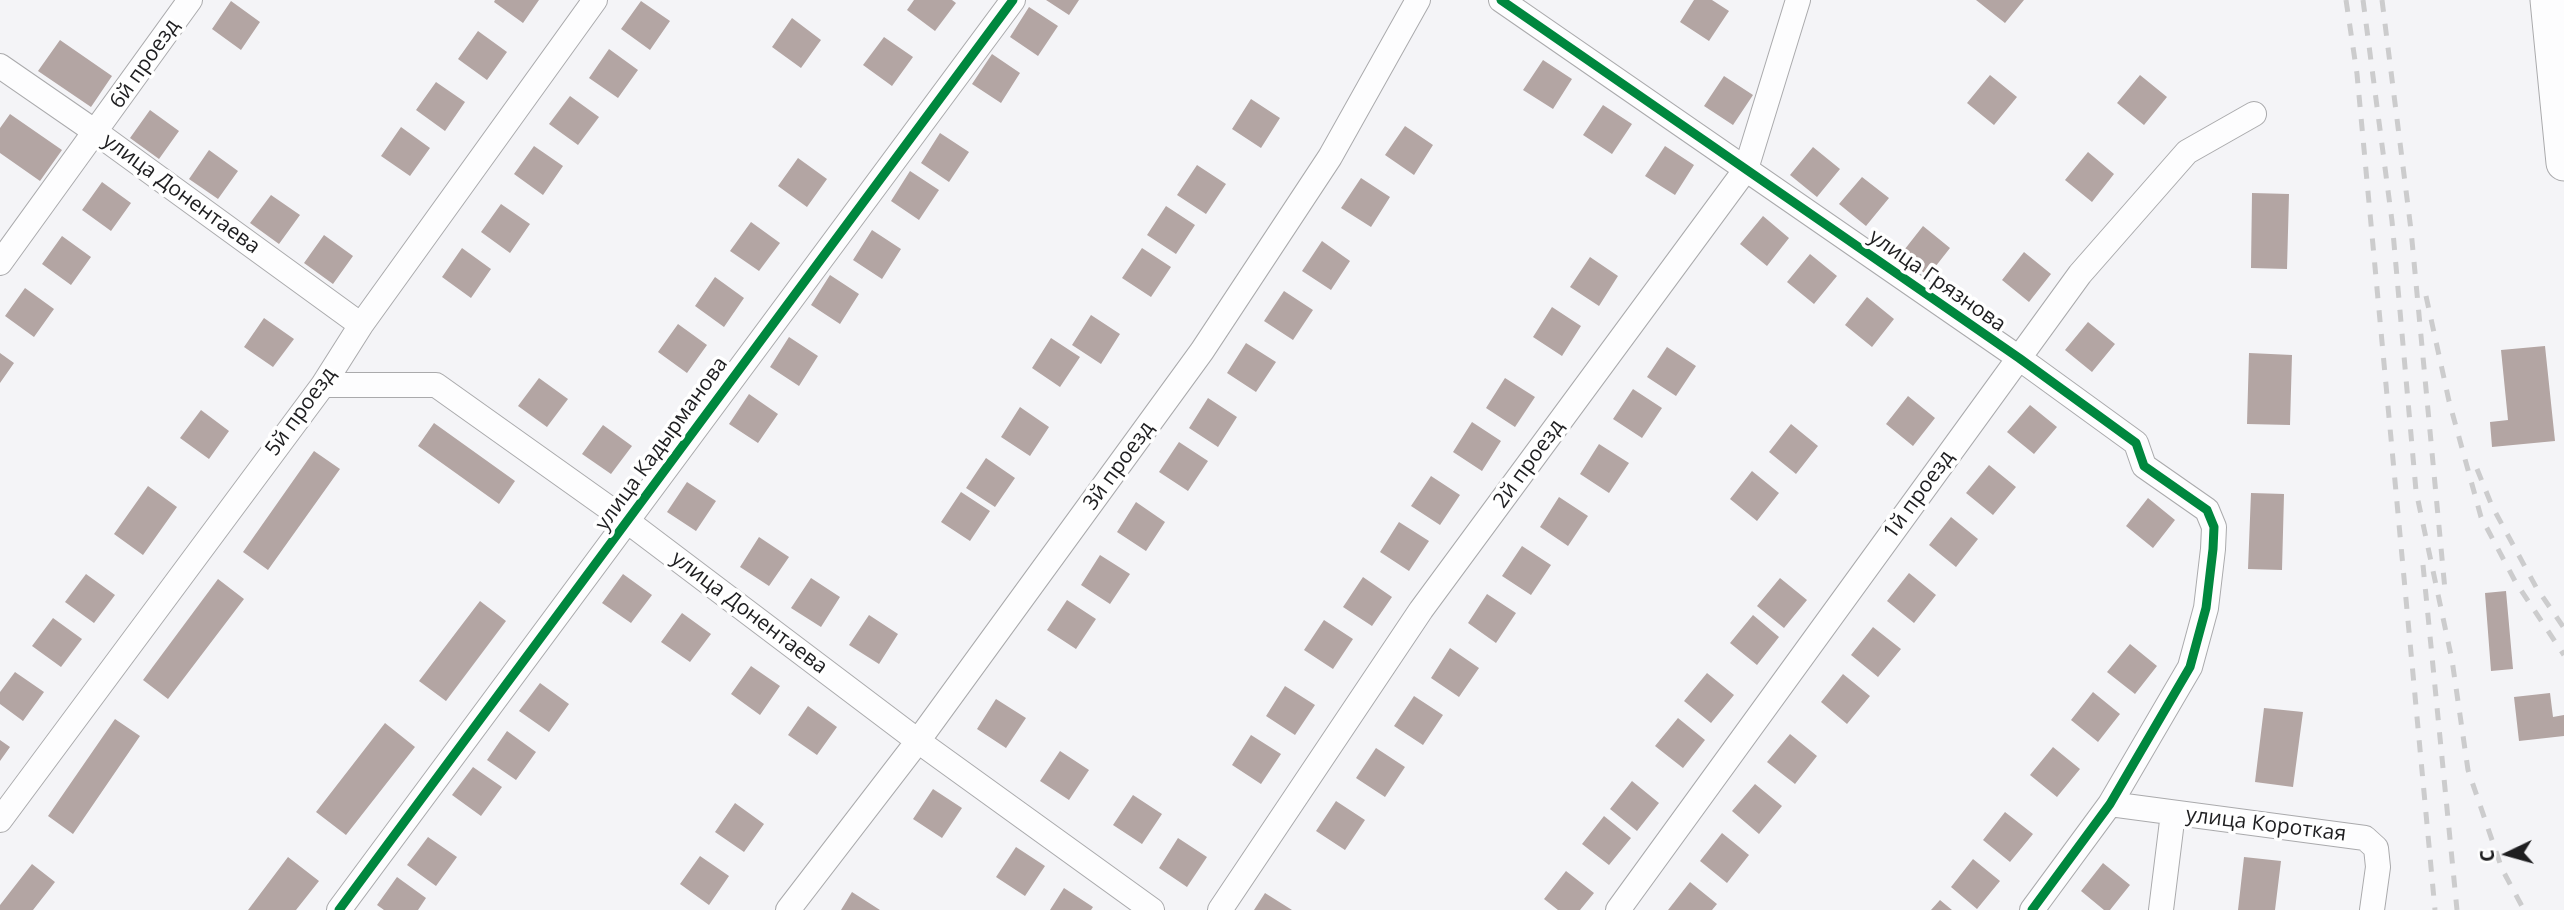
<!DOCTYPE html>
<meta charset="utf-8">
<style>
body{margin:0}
#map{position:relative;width:2564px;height:910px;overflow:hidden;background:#f4f4f7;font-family:"Open Sans",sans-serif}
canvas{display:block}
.north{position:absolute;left:2473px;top:819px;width:70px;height:70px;-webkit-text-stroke:5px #fff;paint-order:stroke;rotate:265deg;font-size:19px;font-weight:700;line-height:28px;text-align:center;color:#1e1e20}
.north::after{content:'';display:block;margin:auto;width:24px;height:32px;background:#1e1e20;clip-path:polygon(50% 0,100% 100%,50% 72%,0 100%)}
</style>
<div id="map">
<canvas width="2564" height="910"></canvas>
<div class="north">С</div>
</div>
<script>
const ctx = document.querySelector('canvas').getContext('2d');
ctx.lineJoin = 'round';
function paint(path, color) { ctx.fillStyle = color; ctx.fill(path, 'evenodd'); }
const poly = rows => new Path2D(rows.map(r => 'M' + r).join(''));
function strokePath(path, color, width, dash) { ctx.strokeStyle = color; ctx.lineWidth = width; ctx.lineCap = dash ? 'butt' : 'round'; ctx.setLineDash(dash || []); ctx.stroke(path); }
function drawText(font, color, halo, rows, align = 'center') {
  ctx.font = font + ' "Open Sans",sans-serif'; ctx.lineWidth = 7; ctx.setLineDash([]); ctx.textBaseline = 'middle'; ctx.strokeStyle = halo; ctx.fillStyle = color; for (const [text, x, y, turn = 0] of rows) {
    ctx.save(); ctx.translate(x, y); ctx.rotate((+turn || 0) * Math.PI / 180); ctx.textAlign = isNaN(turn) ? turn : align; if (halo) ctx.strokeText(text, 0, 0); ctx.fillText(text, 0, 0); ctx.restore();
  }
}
paint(poly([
 [495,0,539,0,523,23,494,2],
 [914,0,952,0,956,3,935,31,907,10],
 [1046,0,1079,0,1069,15],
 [1694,0,1712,0,1729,11,1709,41,1680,22],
 [1976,0,2024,0,2005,23],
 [231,1,260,22,241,50,212,29],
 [641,1,670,21,650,50,621,29],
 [1029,7,1058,26,1038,56,1010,37],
 [792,18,821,40,801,68,772,47],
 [478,31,507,52,487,80,458,59],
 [884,37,913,57,892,86,863,65],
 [60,40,112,76,91,107,38,71],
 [609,49,638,70,618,98,589,78],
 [992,54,1020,73,1001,103,972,84],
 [1543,60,1572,79,1553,109,1523,90],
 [1990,75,2017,97,1994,125,1967,103],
 [2140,75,2167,97,2144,125,2117,103],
 [1724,76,1753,95,1733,125,1704,106],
 [436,82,465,102,445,131,416,110],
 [570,96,599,117,578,145,549,124],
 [1251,99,1280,118,1261,148,1232,129],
 [1603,105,1632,124,1612,154,1583,135],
 [150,110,179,131,159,159,130,138],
 [10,114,62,150,40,181,0,153,0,128],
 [1405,126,1433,145,1414,175,1385,155],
 [401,127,430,148,410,176,381,156],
 [940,133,969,152,949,182,921,163],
 [534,146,563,166,543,195,514,174],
 [1665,146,1694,165,1675,195,1645,176],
 [1813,147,1840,169,1817,197,1790,175],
 [209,150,238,171,218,199,189,179],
 [2088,152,2114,174,2092,202,2065,180],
 [798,158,827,179,807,207,778,186],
 [1197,165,1226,184,1206,214,1177,195],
 [910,171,939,190,919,220,891,201],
 [1862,177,1889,198,1866,226,1839,204],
 [1361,178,1390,197,1371,227,1341,208],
 [102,182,131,203,111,231,82,210],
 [2252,193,2289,194,2287,269,2251,268],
 [271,195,300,215,279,244,250,223],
 [501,204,530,224,510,253,481,232],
 [1166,206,1195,225,1176,254,1147,235],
 [1763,216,1789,238,1767,266,1740,244],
 [751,222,780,243,759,271,730,251],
 [1923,226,1950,248,1928,276,1901,254],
 [872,230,901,249,882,279,853,260],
 [324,235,353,256,333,284,304,263],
 [62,236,91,257,71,285,42,264],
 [1322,241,1350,261,1331,290,1302,271],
 [462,248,491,269,471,298,442,277],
 [1142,248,1171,267,1151,297,1122,278],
 [2024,252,2051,274,2029,302,2002,280],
 [1810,254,1837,276,1814,304,1787,282],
 [1590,257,1618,276,1599,306,1570,287],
 [830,275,859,294,840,324,811,305],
 [715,277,744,298,724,327,695,306],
 [25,288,54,309,34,337,5,316],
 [1284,291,1313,310,1293,340,1264,321],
 [1867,297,1894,319,1872,347,1845,325],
 [1552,307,1581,326,1562,356,1533,337],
 [1091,315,1120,334,1101,364,1072,345],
 [264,318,294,339,273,367,244,347],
 [2088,322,2115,344,2092,372,2065,350],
 [678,324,707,345,687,373,658,352],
 [789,337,818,356,799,386,770,367],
 [1051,338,1080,357,1060,387,1032,368],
 [1246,343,1276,362,1256,392,1227,373],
 [2545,346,2555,441,2492,447,2490,422,2508,420,2501,350],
 [1667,347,1696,366,1676,396,1647,377],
 [0,353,14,363,0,383],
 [2249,353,2292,355,2290,425,2247,424],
 [539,378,568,399,547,427,518,406],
 [1505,378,1535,397,1515,427,1486,408],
 [1633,389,1662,408,1642,438,1613,419],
 [749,394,778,414,758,443,729,424],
 [1908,396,1935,418,1913,446,1886,424],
 [1208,398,1237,417,1218,447,1189,428],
 [2030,405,2057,427,2034,454,2007,432],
 [1020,407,1049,427,1030,456,1001,437],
 [201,410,229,431,209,459,180,438],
 [1472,422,1501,441,1482,471,1453,452],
 [434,423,515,481,499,504,418,446],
 [1791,424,1818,446,1796,474,1769,452],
 [603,425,632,446,611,474,582,454],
 [1179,442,1208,461,1188,491,1159,472],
 [1599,444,1629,463,1609,493,1580,474],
 [314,451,340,469,268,570,243,552],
 [986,458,1015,478,995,507,966,488],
 [1989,465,2016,487,1993,515,1966,493],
 [1752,471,1779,493,1757,521,1730,499],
 [1431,476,1460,495,1440,525,1411,506],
 [687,482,716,501,696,531,667,512],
 [148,486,177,507,143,555,114,534],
 [961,492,990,511,970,541,941,522],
 [2251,493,2284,494,2282,570,2248,569],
 [1559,497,1588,516,1568,546,1540,527],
 [2148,498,2175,520,2153,548,2126,526],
 [1136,502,1165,522,1146,551,1117,532],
 [1951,517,1978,539,1956,567,1929,545],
 [1399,522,1429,541,1409,571,1380,552],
 [759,537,789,557,769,586,740,567],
 [1522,546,1551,565,1531,595,1502,576],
 [1100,555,1130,574,1110,604,1081,585],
 [1909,573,1936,595,1914,623,1887,601],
 [86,574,115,595,94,623,65,602],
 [623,574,652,595,631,623,602,603],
 [1363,577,1392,597,1372,626,1343,607],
 [811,578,840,597,821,627,791,608],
 [1780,578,1807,600,1784,628,1757,606],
 [218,579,244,599,168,699,143,680],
 [2506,591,2513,669,2491,671,2485,593],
 [1487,594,1516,613,1496,643,1468,623],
 [1067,600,1096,619,1076,649,1047,630],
 [480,601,506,621,446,701,419,681],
 [682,613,711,634,690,662,661,642],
 [869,615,898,634,879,664,849,645],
 [1753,615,1779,637,1757,665,1730,643],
 [53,618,82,639,61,667,32,646],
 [1324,620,1353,639,1333,669,1304,650],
 [1873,627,1901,649,1878,677,1851,655],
 [2130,644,2157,666,2135,694,2107,672],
 [1450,648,1479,668,1459,697,1431,678],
 [751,666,780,686,760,715,731,694],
 [15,672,44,692,23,721,0,704,0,692],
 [1707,673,1734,695,1711,723,1684,701],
 [1843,674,1870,696,1847,724,1821,702],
 [540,683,569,704,549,732,519,711],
 [1285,686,1315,705,1295,735,1266,716],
 [2093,692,2120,714,2098,742,2071,720],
 [2550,693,2553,717,2564,715,2564,736,2519,741,2514,697],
 [1414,696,1443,715,1423,745,1394,726],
 [996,699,1026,718,1006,748,977,729],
 [808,706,837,727,817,755,788,735],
 [2264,708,2303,712,2293,787,2255,782],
 [1678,718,1705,740,1683,768,1655,746],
 [115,719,140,736,73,834,48,816],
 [385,723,415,747,346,835,316,812],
 [507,731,536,752,516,780,487,760],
 [1790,734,1817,756,1795,784,1767,762],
 [1251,735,1281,754,1261,784,1232,765],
 [0,740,10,747,0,761],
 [2053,747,2080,769,2057,797,2030,775],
 [1376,748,1405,767,1385,797,1356,778],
 [1060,751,1089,770,1069,800,1040,781],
 [473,767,502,787,481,816,452,795],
 [1632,781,1659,803,1637,831,1610,809],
 [1755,784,1782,806,1759,834,1732,811],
 [933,789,962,808,942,838,913,819],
 [1133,795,1162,814,1142,844,1113,825],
 [1336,801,1365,820,1345,850,1316,831],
 [735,803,764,824,744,852,715,832],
 [2005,812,2033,834,2010,862,1983,840],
 [1604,816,1631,838,1609,865,1582,844],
 [1722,833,1749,855,1727,883,1700,861],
 [428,837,457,857,436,886,407,865],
 [1178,838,1207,857,1187,887,1159,868],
 [1016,847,1045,866,1025,896,996,877],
 [700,856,729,876,709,905,680,884],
 [288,857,319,881,296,910,248,910],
 [2244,857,2281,861,2275,910,2238,910],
 [1973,859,2000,881,1977,909,1951,887],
 [2103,863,2130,885,2110,910,2104,910,2081,891],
 [32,864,55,882,33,910,0,910,0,905],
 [1566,871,1594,893,1580,910,1558,910,1544,899],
 [397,877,426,898,418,910,384,910,377,905],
 [1690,882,1717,904,1712,910,1668,910],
 [1064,888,1093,907,1091,910,1050,910],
 [852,892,880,910,841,910],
 [1265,893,1292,910,1254,910],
 [1940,900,1952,910,1931,910]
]), '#b3a5a3');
const street = poly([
 [1501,0,2019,358,2136,443,2144,466,2207,510,2214,527,2213,549,2206,608,2190,667,2110,804,2032,910],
 [0,66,97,133,361,325],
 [0,263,190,0],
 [323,385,436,385,627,521,918,741,1152,910],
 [2110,804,2365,838,2376,848,2378,867,2372,910],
 [0,820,323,385,361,325,595,0],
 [339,910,1013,0],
 [788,910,918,741,1202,351,1330,157,1418,0],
 [1220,910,1421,610,1746,169,1798,0],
 [1618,910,2080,274,2187,152,2254,114],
 [2161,910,2173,813]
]);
const secondary = poly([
 [2548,0,2564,163]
]);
strokePath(street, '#aaaaac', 26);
strokePath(secondary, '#aaaaac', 37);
strokePath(street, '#fdfdfe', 24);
strokePath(secondary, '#fdfdfe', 35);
strokePath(poly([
 [2346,0,2357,74,2435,910],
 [2363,0,2392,221,2416,491,2452,660,2468,770,2502,869,2524,910],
 [2382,0,2411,230,2445,590],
 [2426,296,2449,401,2481,517,2515,581,2564,655],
 [2477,469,2492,506,2536,587,2564,628],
 [2423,565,2457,910]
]), '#cccccd', 5, [12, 12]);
strokePath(poly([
 [1501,0,2019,358,2136,443,2144,466,2207,510,2214,527,2213,549,2206,608,2190,667,2110,804,2032,910],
 [339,910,1013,0]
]), '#00873e', 9);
drawText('21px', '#1e1e20', '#fff', [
 ["6й проезд",145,64,-55],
 ["улица Донентаева",181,194,36],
 ["улица Грязнова",1937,281,35],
 ["5й проезд",301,412,-54],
 ["улица Кадырманова",662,444,-54],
 ["2й проезд",1529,464,-54],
 ["3й проезд",1119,466,-54],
 ["1й проезд",1919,495,-54],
 ["улица Донентаева",749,613,37],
 ["улица Короткая",2266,825,7]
]);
</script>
